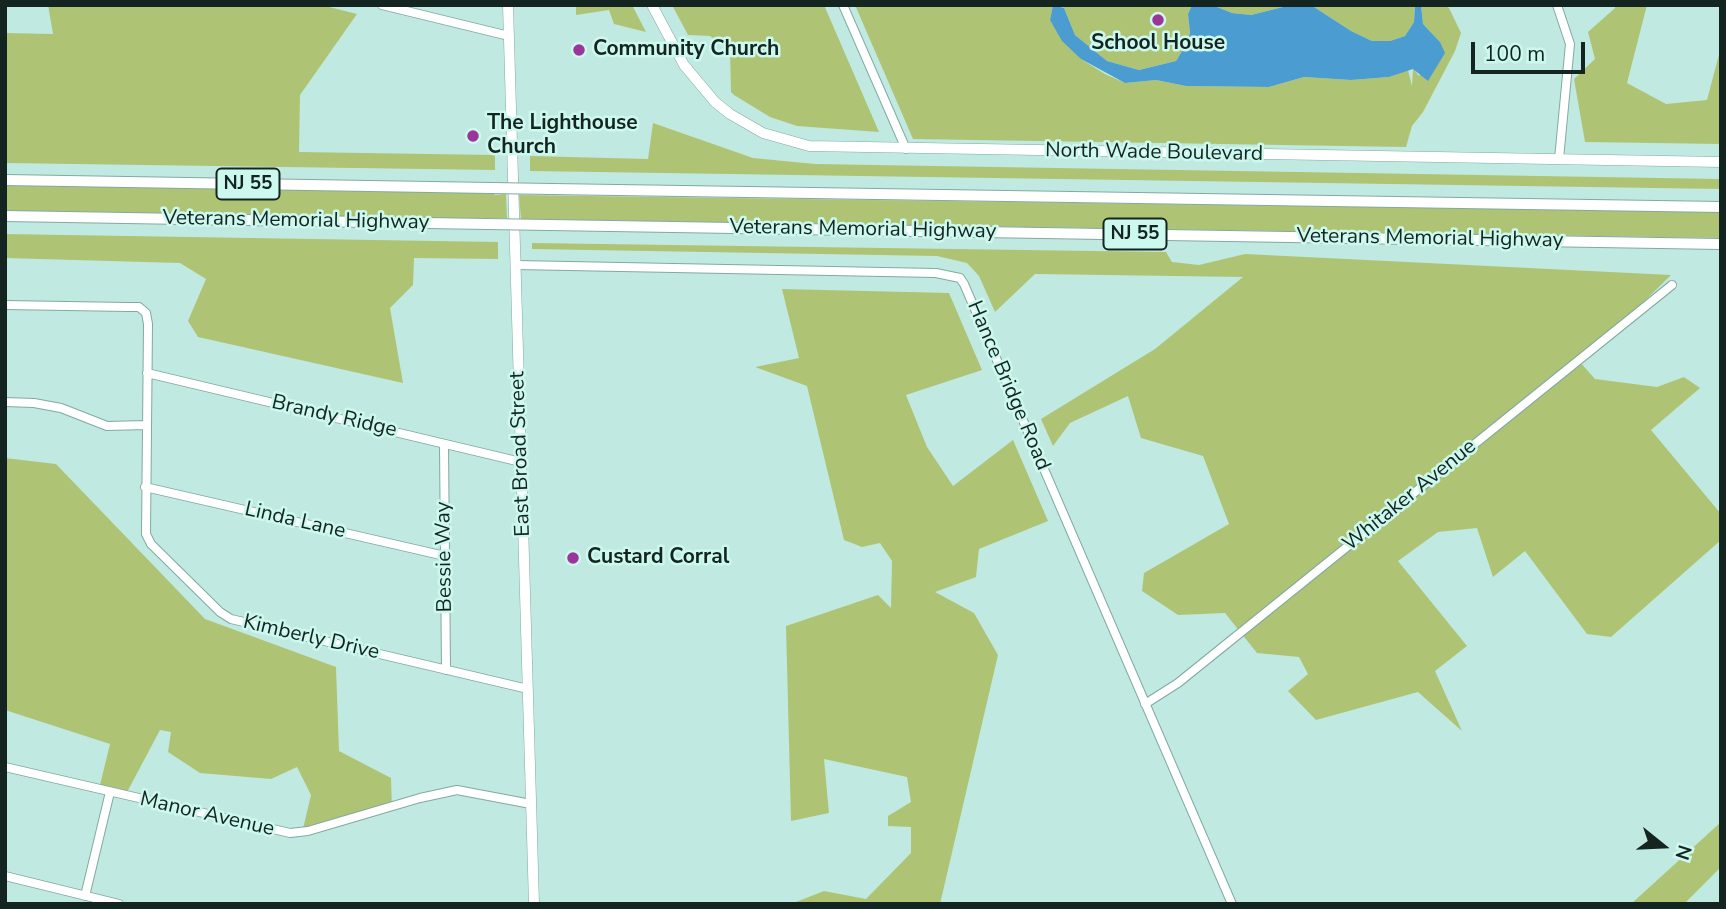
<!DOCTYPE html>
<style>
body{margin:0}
#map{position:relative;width:1726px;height:909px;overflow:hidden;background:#c0eae1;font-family:"Nunito Sans",sans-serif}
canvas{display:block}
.frame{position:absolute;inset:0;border:7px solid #142421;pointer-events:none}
.north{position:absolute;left:1628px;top:811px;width:70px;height:70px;-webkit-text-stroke:5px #cdf8ee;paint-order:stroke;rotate:108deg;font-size:19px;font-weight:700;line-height:28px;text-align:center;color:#142421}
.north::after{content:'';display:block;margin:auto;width:24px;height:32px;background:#142421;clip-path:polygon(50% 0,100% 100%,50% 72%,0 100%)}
.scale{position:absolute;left:1471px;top:42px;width:114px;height:32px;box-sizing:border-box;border:4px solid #142421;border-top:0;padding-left:9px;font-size:21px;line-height:24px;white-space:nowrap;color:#142421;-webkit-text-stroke:5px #cdf8ee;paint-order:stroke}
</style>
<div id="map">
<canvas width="1726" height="909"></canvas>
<div class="frame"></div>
<div class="north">N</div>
<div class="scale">100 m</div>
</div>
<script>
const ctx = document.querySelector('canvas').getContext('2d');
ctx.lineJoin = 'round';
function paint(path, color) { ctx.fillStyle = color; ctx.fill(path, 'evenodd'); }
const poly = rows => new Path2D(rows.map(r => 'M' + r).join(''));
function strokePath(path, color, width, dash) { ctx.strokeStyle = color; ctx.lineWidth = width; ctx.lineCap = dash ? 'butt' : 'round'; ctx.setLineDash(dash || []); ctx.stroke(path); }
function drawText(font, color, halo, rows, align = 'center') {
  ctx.font = font + ' "Nunito Sans",sans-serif'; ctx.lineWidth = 5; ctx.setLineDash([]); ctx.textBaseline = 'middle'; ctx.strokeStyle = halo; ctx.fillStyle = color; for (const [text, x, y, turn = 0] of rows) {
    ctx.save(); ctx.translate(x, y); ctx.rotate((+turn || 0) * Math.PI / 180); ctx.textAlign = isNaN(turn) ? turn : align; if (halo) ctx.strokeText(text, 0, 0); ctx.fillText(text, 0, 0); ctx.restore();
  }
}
paint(poly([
 [48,5,321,5,357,14,300,95,299,152,495,155,495,170,5,163,5,33,53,34],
 [576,5,632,5,646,32,614,24,609,10,576,15],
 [672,5,824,5,879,132,797,126,770,117,734,95,731,92,730,51,710,36,688,35],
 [855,5,1053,5,1050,20,1081,59,1105,74,1125,83,1156,80,1186,86,1269,87,1304,77,1351,80,1389,77,1408,70,1412,86,1413,68,1419,76,1440,42,1423,24,1421,5,1444,5,1449,8,1461,33,1455,51,1423,112,1412,126,1406,147,913,139],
 [1059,5,1192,5,1188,14,1190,33,1187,43,1176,61,1139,70,1107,61,1075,35,1064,8],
 [1212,5,1291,5,1251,15,1232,13],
 [1311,5,1415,5,1414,22,1405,36,1390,41,1372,41,1351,31],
 [1615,5,1647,5,1627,83,1666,104,1707,100,1721,47,1721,144,1585,142,1574,79,1595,59,1588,32,1615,8],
 [653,123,753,158,815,164,1721,179,1721,189,530,171,530,156,648,159],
 [5,184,491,192,495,195,506,194,507,218,488,218,487,221,5,213],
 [519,195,1721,212,1721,238,521,219],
 [5,234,498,242,498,259,414,258,413,285,390,308,403,383,198,337,188,321,206,279,180,263,5,258],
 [532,243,1166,252,1172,262,1199,265,1245,254,1671,275,1606,339,1579,361,1595,379,1657,387,1684,377,1700,388,1651,430,1721,514,1721,540,1611,637,1587,634,1525,551,1493,577,1477,528,1438,532,1398,561,1467,646,1435,671,1462,731,1418,692,1316,720,1288,691,1308,674,1299,657,1257,653,1225,613,1178,615,1142,591,1144,573,1229,524,1203,456,1141,438,1128,396,1070,423,1053,446,1041,419,1155,349,1243,277,1035,274,995,312,979,276,967,263,937,256,532,249],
 [782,289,949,293,982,370,906,395,927,447,953,486,1013,440,1048,521,979,549,976,577,935,592,974,613,998,655,940,904,791,904,824,891,866,899,911,853,911,827,888,826,888,816,911,802,907,777,824,759,829,813,791,821,786,626,878,595,891,608,892,561,880,543,862,547,844,540,807,386,755,367,799,358],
 [5,458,56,464,205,619,336,667,339,751,391,778,392,810,302,833,311,795,297,767,271,779,200,773,168,752,171,732,160,730,125,796,99,789,110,744,5,710],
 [1721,822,1721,867,1684,904,1631,904]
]), '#aec474');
paint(poly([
 [1053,5,1064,8,1075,35,1107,61,1139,70,1176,61,1187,43,1190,33,1188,14,1192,5,1212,5,1232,13,1251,15,1291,5,1311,5,1351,31,1372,41,1390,41,1405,36,1414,22,1415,5,1421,5,1423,24,1440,42,1445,53,1428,81,1413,69,1389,77,1351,80,1304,77,1269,87,1186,86,1156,80,1125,83,1081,59,1062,41,1050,20]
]), '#4b9cd1');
const minor = poly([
 [382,5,509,36],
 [843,5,906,149],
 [1557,5,1570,44,1559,159],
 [516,265,936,273,960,278,964,284,1232,904],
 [5,305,128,307,139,307,146,313,148,324,146,534,151,544,220,612,231,619,528,689],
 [147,373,521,462],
 [5,402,34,403,61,408,107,426,146,425],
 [444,444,446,670],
 [145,487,445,556],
 [1145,704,1178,683,1672,285],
 [5,767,290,833,308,831,420,798,457,790,531,804],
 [5,876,119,904],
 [85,896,110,792]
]);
const major = poly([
 [508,5,534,904],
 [652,5,684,65,715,102,730,114,763,133,809,146,1721,162]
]);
const highway = poly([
 [5,180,491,188],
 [552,189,1721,207],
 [5,216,487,224],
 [549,225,1721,244]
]);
strokePath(minor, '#81aaa1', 10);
strokePath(major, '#81aaa1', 11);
strokePath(highway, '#81aaa1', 12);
strokePath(minor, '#fff', 8);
strokePath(major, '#fff', 10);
strokePath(highway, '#fff', 10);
const highwayBridge = poly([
 [491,188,552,189],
 [487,224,549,225]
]);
strokePath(highwayBridge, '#81aaa1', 12, []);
strokePath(highwayBridge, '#fff', 10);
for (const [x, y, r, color] of [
 [1158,20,7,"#9b359a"],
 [579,50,7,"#9b359a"],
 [473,136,7,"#9b359a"],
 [573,558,7,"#9b359a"]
]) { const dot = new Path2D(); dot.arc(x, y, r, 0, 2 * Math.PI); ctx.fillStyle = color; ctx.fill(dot); strokePath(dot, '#cdf8ee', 2.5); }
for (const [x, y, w] of [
 [248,184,63],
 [1135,234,63]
]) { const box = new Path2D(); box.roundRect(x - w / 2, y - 15.5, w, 31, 5); ctx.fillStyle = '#cdf8ee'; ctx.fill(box); strokePath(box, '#142421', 2); }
drawText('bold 19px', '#142421', null, [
 ["NJ 55",248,184],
 ["NJ 55",1135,234]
]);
drawText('bold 21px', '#142421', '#cdf8ee', [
 ["School House",1158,44,"center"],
 ["Community Church",593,50],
 ["The Lighthouse",487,124],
 ["Church",487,148],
 ["Custard Corral",587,558]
], 'left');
drawText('21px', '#142421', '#cdf8ee', [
 ["North Wade Boulevard",1154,153,1],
 ["Veterans Memorial Highway",296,221,1],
 ["Veterans Memorial Highway",863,230,1],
 ["Veterans Memorial Highway",1430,239,1],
 ["Hance Bridge Road",1008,386,67],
 ["Brandy Ridge",334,417,13],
 ["East Broad Street",521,454,-92],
 ["Whitaker Avenue",1410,496,-39],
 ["Linda Lane",295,521,13],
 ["Bessie Way",445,557,-91],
 ["Kimberly Drive",311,638,13],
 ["Manor Avenue",207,815,13]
]);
</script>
